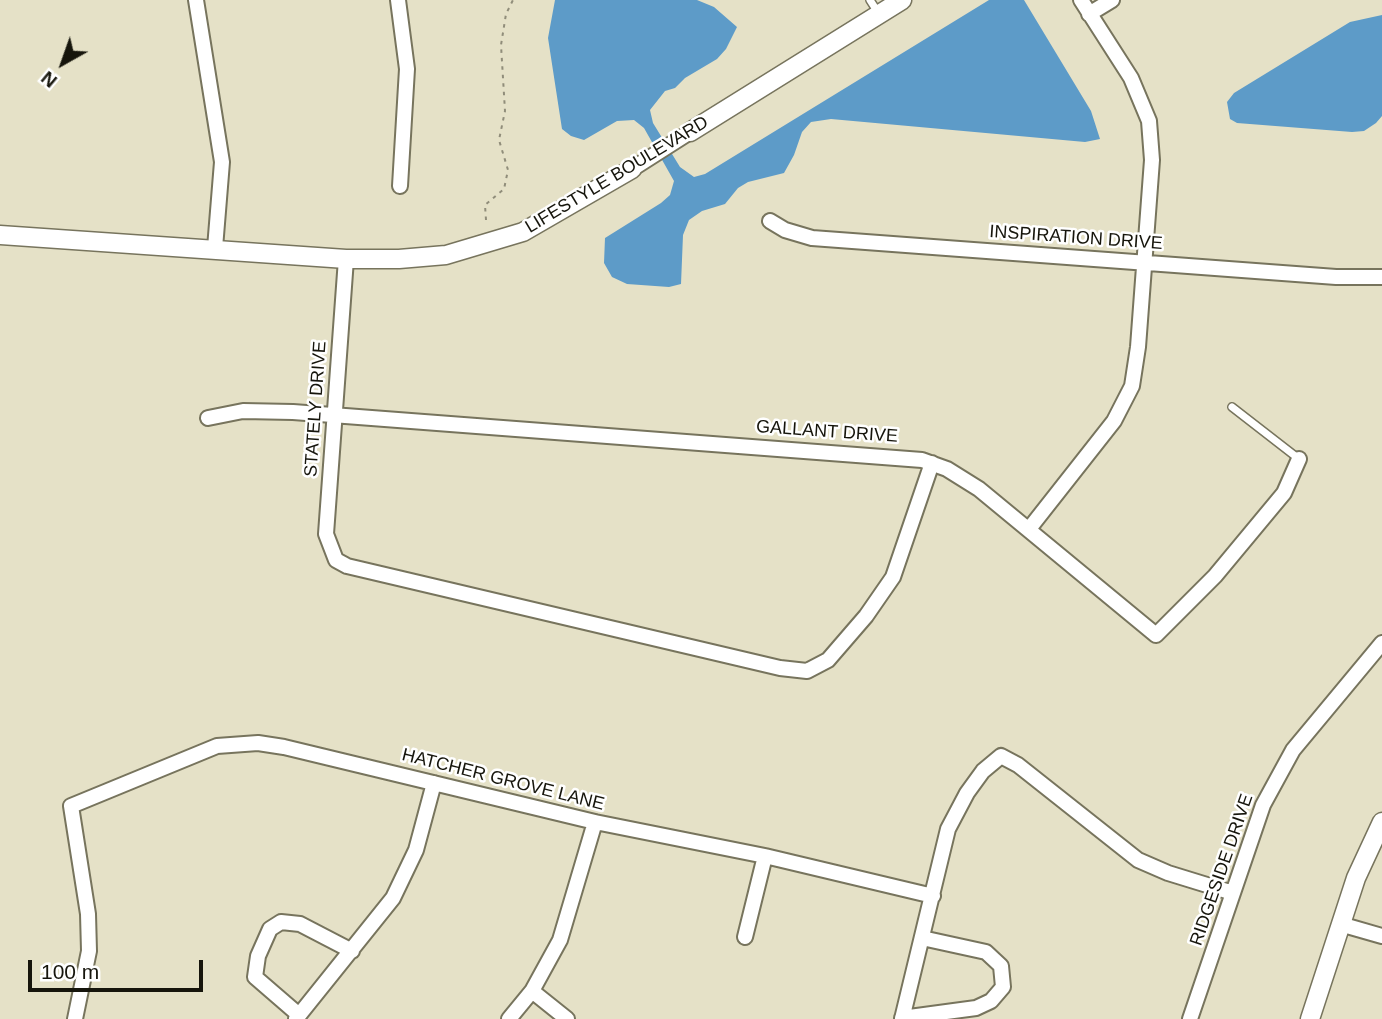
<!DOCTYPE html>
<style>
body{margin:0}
#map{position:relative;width:1382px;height:1019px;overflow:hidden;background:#e5e1c7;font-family:Arial,sans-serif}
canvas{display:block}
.north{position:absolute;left:28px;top:28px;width:70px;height:70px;-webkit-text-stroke:5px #fff;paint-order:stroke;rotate:220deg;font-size:19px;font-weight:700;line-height:28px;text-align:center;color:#16150c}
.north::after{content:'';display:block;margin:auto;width:24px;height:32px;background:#16150c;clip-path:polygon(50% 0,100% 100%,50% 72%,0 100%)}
.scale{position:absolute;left:28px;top:960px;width:175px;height:32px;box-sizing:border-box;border:4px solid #16150c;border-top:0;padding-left:9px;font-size:21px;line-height:24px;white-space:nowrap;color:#16150c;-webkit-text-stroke:5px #fff;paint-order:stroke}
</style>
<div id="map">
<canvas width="1382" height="1019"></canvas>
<div class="north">N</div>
<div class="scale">100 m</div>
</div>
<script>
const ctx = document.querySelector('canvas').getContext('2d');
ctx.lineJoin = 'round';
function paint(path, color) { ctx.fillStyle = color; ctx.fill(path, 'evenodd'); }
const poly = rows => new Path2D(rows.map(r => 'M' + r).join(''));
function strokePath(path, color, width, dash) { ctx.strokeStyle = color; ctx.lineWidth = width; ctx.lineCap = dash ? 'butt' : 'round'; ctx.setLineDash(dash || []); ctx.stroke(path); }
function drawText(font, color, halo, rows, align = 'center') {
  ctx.font = font + ' Arial,sans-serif'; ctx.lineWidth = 5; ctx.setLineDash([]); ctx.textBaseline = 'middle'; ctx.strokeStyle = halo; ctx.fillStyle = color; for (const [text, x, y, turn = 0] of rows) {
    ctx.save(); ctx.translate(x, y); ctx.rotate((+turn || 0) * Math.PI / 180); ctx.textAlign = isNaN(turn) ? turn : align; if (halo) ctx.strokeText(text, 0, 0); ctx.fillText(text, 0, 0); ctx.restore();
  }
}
paint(poly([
 [555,0,697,0,714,7,737,27,726,49,717,59,685,78,675,88,665,91,650,110,653,123,680,167,694,177,705,174,989,0,1024,0,1091,111,1100,139,1085,142,831,119,811,122,802,132,794,155,784,173,748,182,738,188,725,204,702,211,689,220,683,235,681,284,669,287,627,284,612,277,604,263,605,238,661,203,670,195,674,181,644,128,634,120,617,121,584,140,571,136,562,129,548,38],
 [1382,15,1382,116,1376,123,1364,131,1352,132,1237,123,1230,119,1227,102,1234,93,1350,22]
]), '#5d9bc8');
const service = poly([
 [870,0,879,14],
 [1232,407,1299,459]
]);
const minor = poly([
 [196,0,222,162,215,248],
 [398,0,407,69,400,186],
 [1089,14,1112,0],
 [632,169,690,132],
 [770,221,785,230,812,238,1336,277,1382,277],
 [346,259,326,534,336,560,347,566,780,668,807,671,828,660,866,616,893,577,932,463],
 [208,418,243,411,293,412,922,460,947,469,979,489,1156,635,1215,576,1284,493,1299,459],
 [1029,529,1114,421,1132,386,1138,347,1152,160,1149,121,1131,78,1081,0],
 [1340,924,1382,936],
 [745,937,765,856],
 [532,991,567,1019],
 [299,1015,255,977,258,956,270,929,281,922,300,924,352,951],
 [902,1018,976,1008,991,1001,1003,987,1001,966,986,952,922,938],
 [75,1019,89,951,88,914,71,806,217,746,258,743,284,747,595,822,765,856,933,896],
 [296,1019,393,898,416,850,434,783],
 [509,1019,532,991,560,940,595,822],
 [902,1019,948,829,967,793,983,771,1001,756,1018,765,1138,860,1168,873,1233,893],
 [1190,1019,1263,805,1293,750,1382,643]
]);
const tertiary = poly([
 [690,132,902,0],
 [0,235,346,259,399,259,446,255,523,232,632,169],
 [1310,1019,1356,878,1382,822]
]);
strokePath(service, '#77745d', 10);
strokePath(minor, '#77745d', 18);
strokePath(tertiary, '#77745d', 21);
strokePath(poly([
 [486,220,485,205,504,189,508,170,499,140,505,111,501,45,506,14,513,0]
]), '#908d7a', 2, [3.5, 5]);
strokePath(service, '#fff', 7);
strokePath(minor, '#fff', 14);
strokePath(tertiary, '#fff', 18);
drawText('18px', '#16150c', '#fff', [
 ["LIFESTYLE BOULEVARD",617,175,-31],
 ["INSPIRATION DRIVE",1076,238,4],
 ["STATELY DRIVE",316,409,-86],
 ["GALLANT DRIVE",827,432,4],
 ["HATCHER GROVE LANE",503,780,14],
 ["RIDGESIDE DRIVE",1222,870,-71]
]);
</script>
